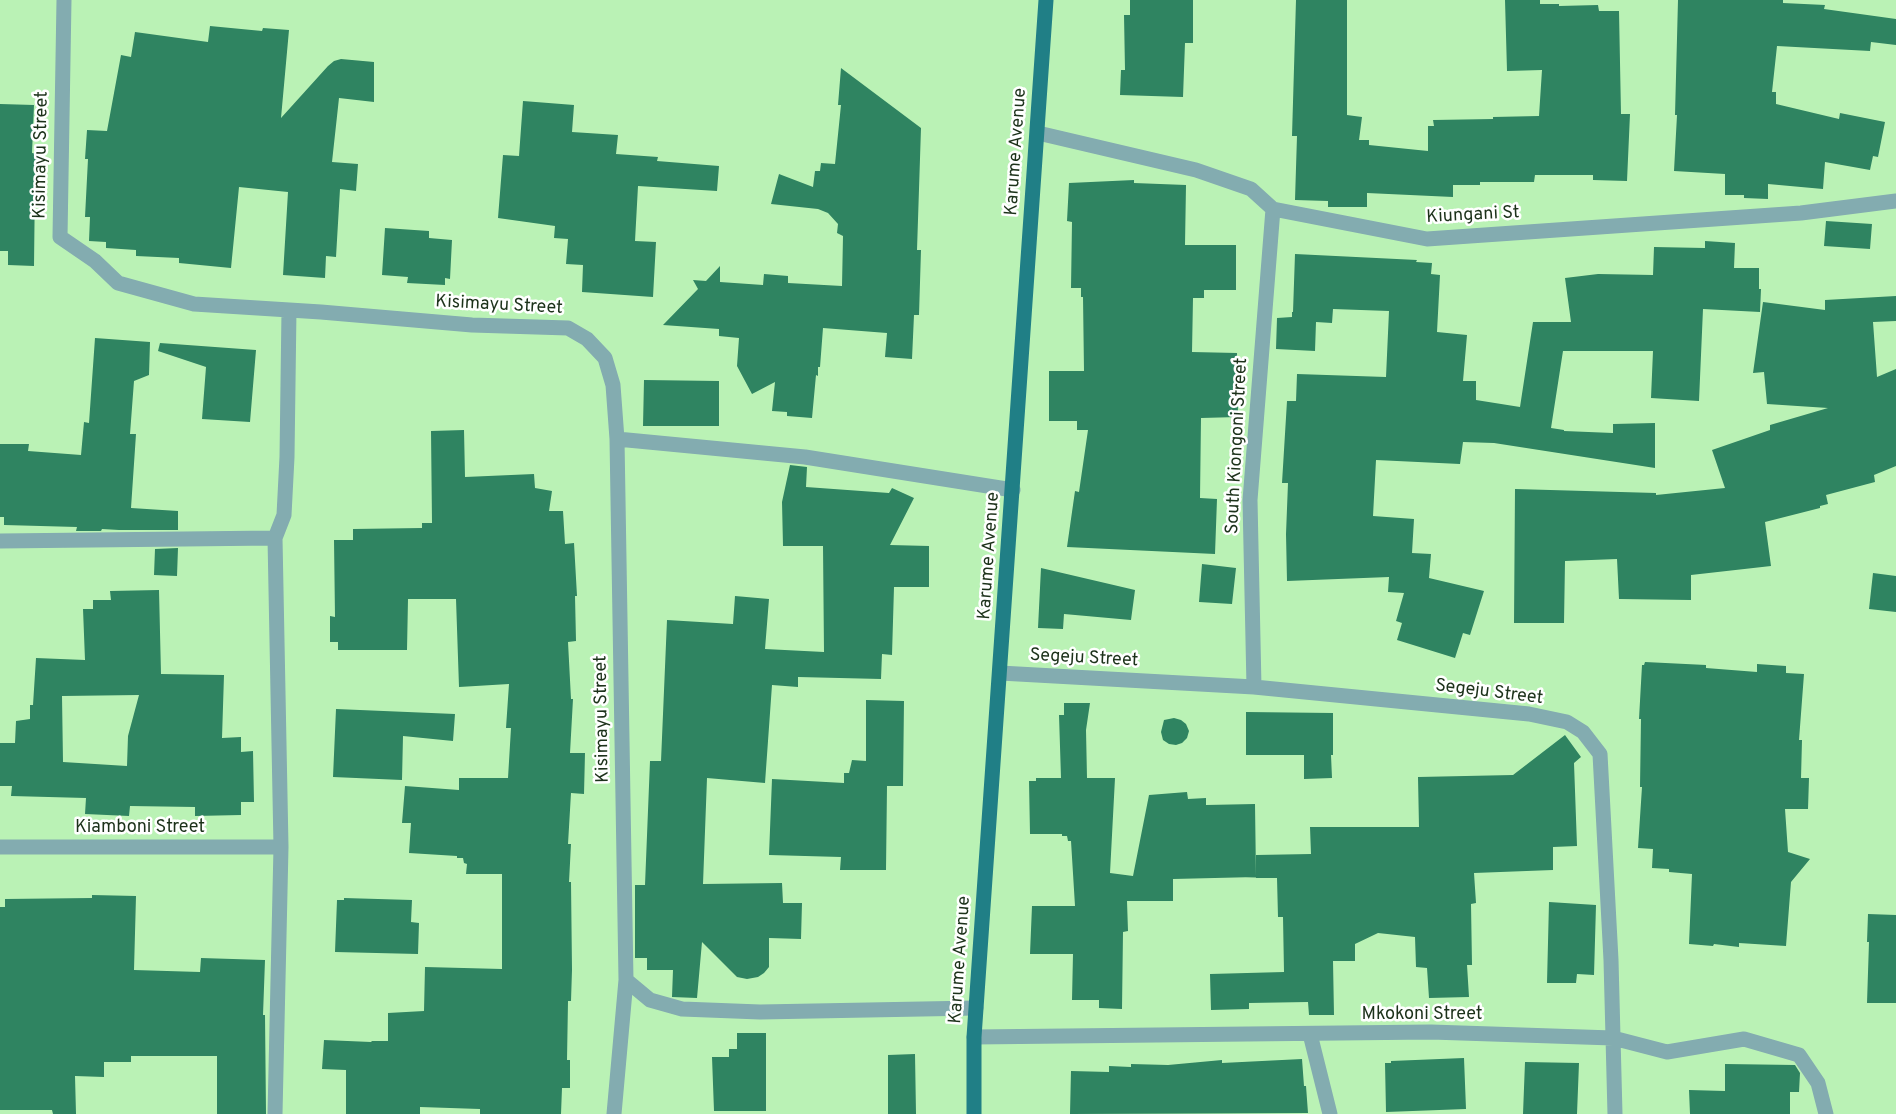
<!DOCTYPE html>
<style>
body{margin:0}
canvas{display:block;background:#baf2b5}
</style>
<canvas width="1896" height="1114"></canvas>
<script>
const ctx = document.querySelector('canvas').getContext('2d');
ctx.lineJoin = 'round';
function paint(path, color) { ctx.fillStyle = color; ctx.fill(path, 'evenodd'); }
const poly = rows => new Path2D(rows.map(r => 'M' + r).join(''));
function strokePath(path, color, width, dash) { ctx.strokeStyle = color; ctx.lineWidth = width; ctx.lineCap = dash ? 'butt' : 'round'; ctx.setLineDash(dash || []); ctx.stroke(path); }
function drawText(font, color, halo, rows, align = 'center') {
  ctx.font = font + ' Overpass,sans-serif'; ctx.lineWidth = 5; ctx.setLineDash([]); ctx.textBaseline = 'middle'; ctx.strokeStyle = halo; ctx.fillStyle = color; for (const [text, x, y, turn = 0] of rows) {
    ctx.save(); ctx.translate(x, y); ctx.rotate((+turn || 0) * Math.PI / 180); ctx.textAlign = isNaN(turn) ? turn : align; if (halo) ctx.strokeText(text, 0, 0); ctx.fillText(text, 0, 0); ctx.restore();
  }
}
paint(poly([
 [1130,0,1193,0,1193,43,1185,43,1183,97,1120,95,1121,70,1125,70,1124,15,1130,15],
 [1296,0,1347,0,1347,115,1362,117,1359,140,1369,140,1369,145,1428,151,1428,126,1434,126,1433,120,1493,119,1493,117,1539,116,1542,70,1507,71,1505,0,1540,0,1540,4,1559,4,1559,6,1598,5,1599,11,1619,11,1621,114,1630,114,1627,181,1593,180,1593,175,1535,175,1534,182,1480,182,1480,185,1453,185,1453,197,1367,193,1367,207,1328,207,1328,201,1295,200,1297,136,1292,136],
 [1678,0,1783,0,1783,3,1825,5,1824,9,1896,19,1896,45,1871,42,1870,51,1777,46,1772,92,1776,92,1776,104,1839,119,1840,113,1885,122,1878,157,1873,156,1870,170,1825,162,1823,189,1768,184,1768,199,1744,198,1744,195,1725,195,1725,174,1674,171,1677,115,1675,115],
 [210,26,262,31,263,28,289,30,281,118,328,66,334,61,341,59,374,62,374,102,339,98,332,162,358,164,356,191,340,189,336,257,326,256,325,278,283,275,288,192,239,187,231,268,179,263,179,258,136,256,136,250,106,248,106,242,89,241,90,217,85,217,88,159,85,159,87,130,107,131,121,55,131,57,135,32,208,42],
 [841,68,921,128,917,250,921,250,919,315,914,315,912,359,885,357,887,333,823,328,820,367,818,367,818,376,816,375,812,418,787,416,787,412,772,411,775,382,752,394,737,366,739,338,719,336,719,329,663,325,698,289,693,280,706,281,720,266,720,282,763,285,764,274,788,276,788,283,842,286,843,236,837,233,838,224,828,213,818,209,771,204,779,174,813,187,815,171,820,171,821,163,835,164,841,105,838,105],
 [523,101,574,105,572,132,618,135,616,154,658,157,657,161,719,166,717,191,638,186,635,241,656,242,653,297,582,292,583,265,566,264,568,239,554,238,555,226,498,218,503,155,519,156],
 [0,104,34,105,32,153,40,154,39,180,35,179,34,266,8,265,8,251,0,251],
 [1134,180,1134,183,1186,185,1185,245,1236,245,1236,290,1204,290,1204,298,1193,298,1192,352,1237,353,1238,417,1201,418,1200,498,1217,499,1215,554,1067,547,1075,491,1079,492,1088,430,1077,430,1077,421,1049,421,1049,371,1084,371,1083,297,1081,297,1081,288,1071,288,1072,222,1067,221,1069,183],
 [1826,221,1872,224,1870,249,1824,246],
 [385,228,429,231,429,238,452,240,450,279,445,278,445,285,407,283,408,277,382,275],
 [1705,241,1735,243,1734,268,1759,268,1759,289,1761,289,1760,312,1703,309,1699,401,1651,398,1653,351,1563,351,1551,428,1564,430,1564,431,1613,433,1613,424,1655,423,1655,468,1494,443,1463,442,1460,464,1376,460,1373,516,1414,519,1412,553,1431,554,1429,578,1484,591,1470,635,1463,633,1455,658,1397,640,1402,623,1396,621,1404,593,1388,592,1389,577,1287,581,1286,534,1288,483,1282,483,1287,401,1296,401,1297,374,1386,377,1389,311,1333,309,1332,323,1316,322,1315,351,1276,349,1277,318,1292,317,1292,312,1293,312,1295,254,1417,260,1416,262,1432,263,1431,274,1440,275,1437,332,1467,335,1463,381,1476,381,1476,400,1520,407,1533,322,1571,322,1565,278,1598,274,1653,275,1654,247,1705,248],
 [1896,296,1896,321,1873,322,1877,377,1896,369,1896,466,1874,475,1875,482,1826,495,1828,504,1820,506,1820,508,1765,522,1771,566,1691,575,1691,600,1619,599,1617,559,1565,561,1564,623,1514,623,1515,489,1656,493,1656,495,1725,488,1712,450,1770,430,1770,425,1828,408,1767,404,1764,372,1753,373,1763,302,1825,310,1825,300],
 [95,338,150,342,149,375,134,381,130,434,136,434,131,508,178,511,178,530,119,530,102,529,101,531,76,531,77,527,4,525,4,517,0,517,0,444,29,444,28,451,81,455,84,422,89,423],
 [160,343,256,350,250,422,202,419,206,367,158,351],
 [644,380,719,381,719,426,643,426],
 [464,430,465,477,534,474,535,488,552,491,549,511,563,511,565,544,574,543,577,596,575,596,576,641,568,642,571,699,573,699,570,753,585,753,584,794,571,793,568,844,571,844,569,882,571,882,572,970,571,1001,568,1001,567,1060,570,1060,570,1088,562,1088,561,1114,480,1114,480,1109,420,1107,420,1114,346,1114,346,1070,322,1069,324,1040,371,1042,372,1041,388,1041,388,1013,424,1011,425,967,502,969,502,874,466,874,467,864,464,863,463,858,457,858,457,856,409,853,411,823,402,823,405,786,459,790,459,778,508,778,511,728,506,728,509,684,459,687,456,599,408,599,407,650,338,650,338,642,330,642,330,616,335,617,334,540,353,540,353,529,422,528,422,523,432,523,431,431],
 [790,465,807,467,806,487,889,493,892,488,914,498,890,545,929,546,929,587,894,587,892,655,882,654,881,679,798,677,798,687,772,685,765,783,707,778,703,884,782,883,783,903,802,903,801,939,769,938,769,967,764,973,758,977,747,979,737,977,702,942,697,998,672,997,673,970,647,970,647,958,635,958,635,885,645,885,650,761,661,761,667,620,733,624,735,596,769,599,765,649,824,652,823,546,783,546,782,502],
 [178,548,177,576,154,575,155,549],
 [1202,564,1236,568,1232,604,1199,602],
 [1041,568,1135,590,1131,620,1064,614,1063,629,1038,628],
 [1873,573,1896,576,1896,612,1869,609],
 [159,590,161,674,224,675,222,738,241,737,241,752,253,751,254,802,241,802,241,815,195,816,195,807,130,806,129,816,85,814,86,798,11,796,12,786,0,786,0,743,15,743,16,721,30,719,30,705,33,705,36,658,85,660,83,609,93,609,93,600,111,600,110,591],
 [139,695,128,736,127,766,63,762,62,696],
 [1645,662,1706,665,1706,668,1757,672,1757,664,1786,666,1786,673,1804,674,1799,740,1802,740,1801,778,1809,778,1808,809,1785,809,1788,852,1810,859,1791,882,1786,946,1739,943,1739,947,1714,944,1713,946,1689,944,1692,874,1669,872,1669,869,1652,868,1653,849,1638,848,1642,787,1640,787,1641,719,1639,719,1642,665,1644,665],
 [866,700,904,701,903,786,887,786,886,870,840,870,841,857,769,855,772,779,844,783,844,773,849,773,852,760,866,761],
 [1064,703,1090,703,1086,730,1087,778,1115,778,1110,873,1133,876,1149,795,1187,792,1188,799,1206,798,1206,805,1255,804,1256,877,1173,879,1173,901,1127,901,1128,931,1123,932,1122,1009,1099,1008,1099,1000,1072,1000,1073,954,1030,954,1032,906,1075,906,1071,841,1068,841,1067,836,1062,836,1062,834,1030,834,1029,781,1036,781,1036,778,1061,778,1059,715,1064,715],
 [336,709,455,714,453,741,403,736,402,780,333,777],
 [1246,712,1333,713,1333,755,1331,755,1332,778,1304,779,1304,755,1246,755],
 [1174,718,1181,720,1186,724,1189,731,1187,738,1182,743,1176,745,1169,744,1163,740,1161,732,1164,720],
 [1565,735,1581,757,1574,763,1577,846,1553,847,1553,870,1474,873,1476,903,1471,904,1472,965,1467,965,1469,997,1429,998,1427,968,1416,967,1415,937,1378,933,1355,944,1355,961,1333,961,1334,1015,1309,1015,1308,1002,1249,1003,1249,1009,1211,1010,1210,974,1284,972,1283,917,1278,917,1277,878,1256,878,1256,855,1311,854,1310,827,1419,827,1418,777,1513,775],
 [92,895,136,896,134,970,200,972,201,958,265,960,263,1015,265,1015,266,1114,217,1114,217,1056,131,1056,131,1062,104,1062,104,1077,75,1076,76,1114,53,1114,52,1110,0,1110,0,907,5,907,5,899,92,898],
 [344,898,412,900,411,922,419,923,418,954,335,952,337,900,344,900],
 [1549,902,1596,905,1594,975,1577,974,1576,983,1547,983],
 [1868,914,1896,915,1896,1003,1867,1003,1869,942,1867,942],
 [737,1033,766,1033,766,1111,714,1111,712,1057,729,1057,729,1049,737,1049],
 [915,1054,916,1114,888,1114,888,1055],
 [1464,1058,1466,1109,1386,1112,1385,1063,1391,1063,1391,1061],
 [1302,1059,1304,1086,1306,1086,1308,1113,1070,1114,1071,1071,1109,1072,1109,1066,1131,1067,1131,1064,1168,1065,1222,1060,1222,1063],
 [1525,1062,1579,1063,1577,1114,1523,1114],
 [1725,1064,1795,1065,1800,1073,1799,1092,1790,1092,1790,1114,1690,1114,1689,1090,1725,1091]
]), '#2f8461');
strokePath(poly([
 [64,0,60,237,95,261,118,283,194,304,321,312,472,325,568,328,587,339,605,358,613,385,617,439,626,980,614,1114],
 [1038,133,1196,170,1251,189,1273,209,1427,239,1801,213,1896,201],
 [617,439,805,457,1013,490],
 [0,541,275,538],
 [1000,673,1254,687,1529,714,1567,722,1583,732,1600,754,1611,960,1615,1114],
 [1254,687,1250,500,1273,209],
 [0,847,281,847],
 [626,980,650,1000,682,1009,760,1012,976,1008],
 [1310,1034,1330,1114],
 [974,1037,1431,1032,1613,1038,1667,1052,1744,1039,1799,1055,1818,1083,1826,1114],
 [275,1114,281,847,275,538,284,515,287,457,289,310]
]), '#83acb0', 15);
strokePath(poly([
 [974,1114,974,1037,1046,0]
]), '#207f86', 15);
drawText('18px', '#1c321a', '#fff', [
 ["Karume Avenue",1017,152,-86],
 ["Kisimayu Street",42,155,-89],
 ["Kiungani St",1473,216,-3],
 ["Kisimayu Street",499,306,3],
 ["South Kiongoni Street",1238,446,-87],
 ["Karume Avenue",990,556,-86],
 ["Segeju Street",1084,659,3],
 ["Segeju Street",1489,693,7],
 ["Kisimayu Street",603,719,-91],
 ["Kiamboni Street",140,828],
 ["Karume Avenue",961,960,-86],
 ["Mkokoni Street",1422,1015]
]);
</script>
